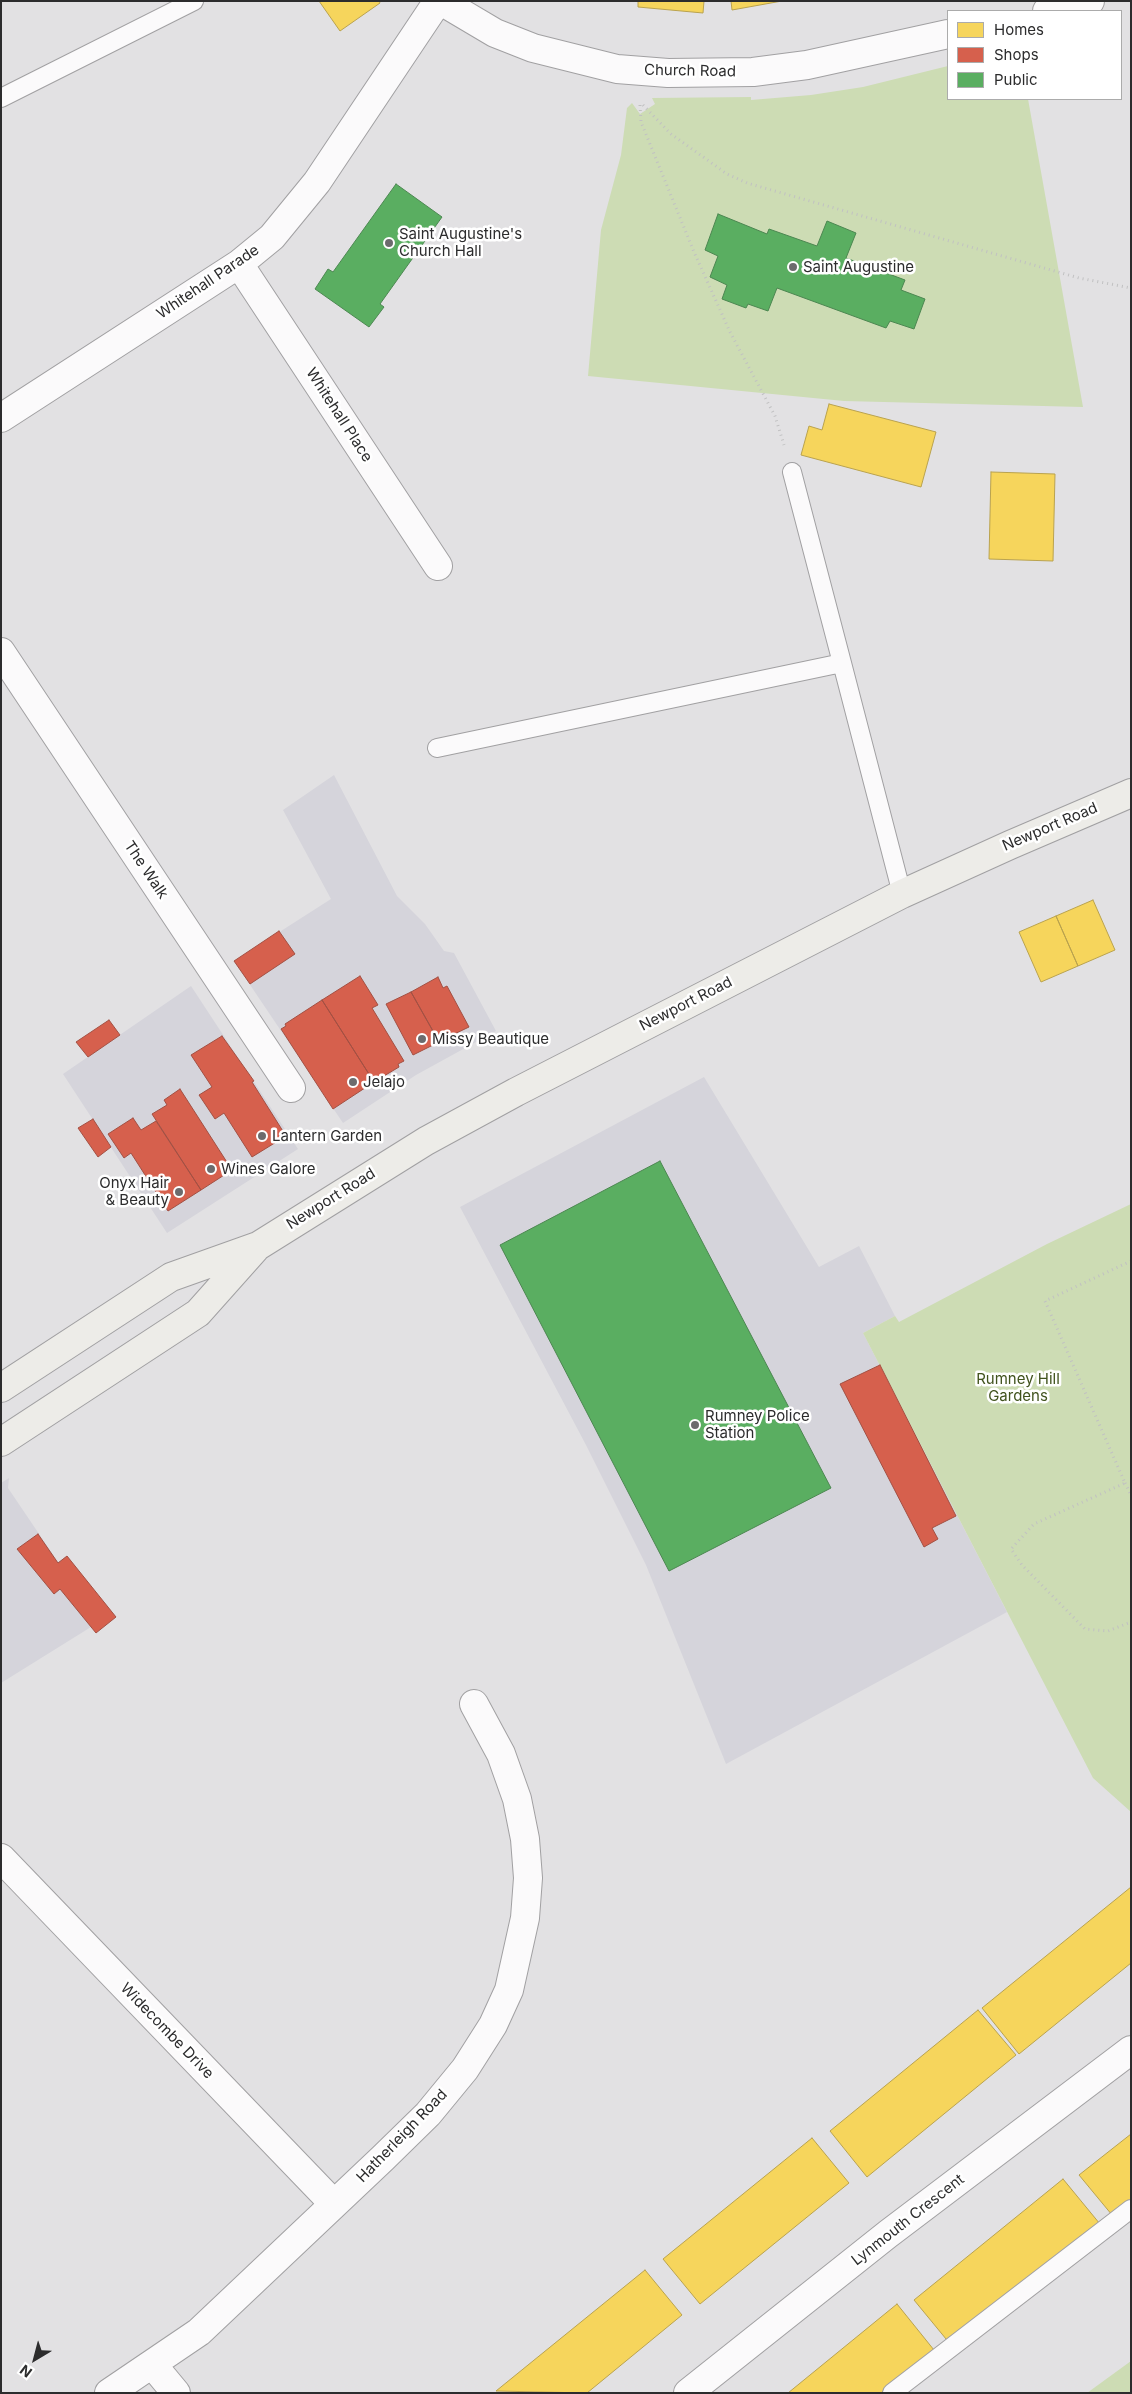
<!DOCTYPE html>
<style>
body{margin:0}
#map{position:relative;width:1132px;height:2394px;overflow:hidden;background:#e2e1e3;font-family:Inter,sans-serif}
canvas{display:block}
.frame{position:absolute;inset:0;border:2px solid #2c2c2d;pointer-events:none}
.legend{position:absolute;left:947px;top:10px;width:175px;height:90px;box-sizing:border-box;background:#fff;border:1px solid #ababab;margin:0;padding:6px 9px;list-style:none;font-size:15px;color:#2c2c2d}
.legend li{display:flex;align-items:center;gap:10px;height:25px}
.legend b{width:25px;border:1px solid #ababab}
.north{position:absolute;left:10px;top:2334px;width:50px;height:50px;-webkit-text-stroke:4px #fff;paint-order:stroke;rotate:217deg;font-size:14px;font-weight:700;line-height:20px;text-align:center;color:#2c2c2d}
.north::after{content:'';display:block;margin:auto;width:18px;height:22px;background:#2c2c2d;clip-path:polygon(50% 0,100% 100%,50% 72%,0 100%)}
</style>
<div id="map">
<canvas width="1132" height="2394"></canvas>
<div class="frame"></div>
<ul class="legend">
<li><b style="height:14px;background:#f6d55c"></b>Homes</li>
<li><b style="height:14px;background:#d6604d"></b>Shops</li>
<li><b style="height:14px;background:#5aae61"></b>Public</li>
</ul>
<div class="north">N</div>
</div>
<script>
const ctx = document.querySelector('canvas').getContext('2d');
ctx.lineJoin = 'round';
function paint(path, color) { ctx.fillStyle = color; ctx.fill(path, 'evenodd'); }
const poly = rows => new Path2D(rows.map(r => 'M' + r).join(''));
function strokePath(path, color, width, dash) { ctx.strokeStyle = color; ctx.lineWidth = width; ctx.lineCap = dash ? 'butt' : 'round'; ctx.setLineDash(dash || []); ctx.stroke(path); }
function drawText(font, color, halo, rows, align = 'center') {
  ctx.font = font + ' Inter,sans-serif'; ctx.lineWidth = 5; ctx.setLineDash([]); ctx.textBaseline = 'middle'; ctx.strokeStyle = halo; ctx.fillStyle = color; for (const [text, x, y, turn = 0] of rows) {
    ctx.save(); ctx.translate(x, y); ctx.rotate((+turn || 0) * Math.PI / 180); ctx.textAlign = isNaN(turn) ? turn : align; if (halo) ctx.strokeText(text, 0, 0); ctx.fillText(text, 0, 0); ctx.restore();
  }
}
paint(poly([
 [334,775,397,896,425,924,444,951,454,953,496,1031,416,1075,343,1123,234,961,331,899,283,810],
 [191,986,298,1149,167,1233,63,1074],
 [704,1077,819,1267,859,1246,895,1316,863,1333,1007,1612,726,1764,646,1565,586,1445,460,1207],
 [9,1478,8,1488,58,1562,67,1556,116,1617,91,1627,1,1683,1,1483]
]), '#d5d4db');
paint(poly([
 [948,66,948,99,1028,99,1083,407,844,401,588,376,601,230,621,155,627,108,632,103,640,114,655,104,652,98,751,97,751,100,811,95,863,87],
 [1131,1204,1131,1812,1093,1778,863,1333,895,1316,899,1322,1047,1244],
 [1131,2361,1131,2393,1087,2393]
]), '#cddcb4');
const homes = poly([
 [319,1,379,1,380,3,340,31,319,1],
 [638,1,704,1,703,13,638,7,638,1],
 [731,1,782,1,732,10,731,1],
 [829,404,936,432,921,487,801,455,809,426,822,430,829,404],
 [991,472,1055,474,1053,561,989,559,991,472],
 [1093,900,1115,950,1078,966,1056,916,1093,900],
 [1056,916,1078,966,1041,982,1019,932,1056,916],
 [1131,1887,1131,1963,1019,2054,982,2008,1131,1887],
 [978,2010,1016,2055,867,2177,830,2131,978,2010],
 [1131,2134,1131,2210,1117,2221,1079,2175,1131,2134],
 [812,2138,849,2183,700,2304,663,2259,812,2138],
 [1063,2179,1100,2224,951,2345,914,2300,1063,2179],
 [645,2270,682,2315,587,2393,496,2391,645,2270],
 [897,2304,934,2350,881,2393,788,2393,897,2304]
]);
paint(homes, '#f6d55c');
strokePath(homes, '#b9a24e', 1);
const shops = poly([
 [279,931,295,954,250,984,234,961,279,931],
 [360,976,378,1005,372,1008,404,1061,398,1064,399,1067,374,1082,322,1000,360,976],
 [438,977,443,988,447,986,469,1027,448,1037,446,1033,437,1038,411,992,438,977],
 [411,992,439,1042,413,1055,386,1004,411,992],
 [322,1000,374,1082,333,1109,281,1029,286,1026,285,1024,322,1000],
 [109,1020,120,1035,88,1057,76,1042,109,1020],
 [222,1036,254,1081,252,1082,286,1136,252,1157,224,1113,215,1119,199,1095,212,1087,191,1055,222,1036],
 [180,1089,232,1170,201,1190,152,1114,167,1105,164,1100,180,1089],
 [133,1118,141,1130,156,1121,201,1190,168,1211,131,1153,124,1158,108,1134,133,1118],
 [93,1119,111,1147,98,1157,78,1128,93,1119],
 [880,1365,956,1516,932,1528,938,1539,924,1547,840,1384,880,1365],
 [38,1534,58,1563,67,1556,116,1617,96,1633,60,1589,54,1594,17,1549,38,1534]
]);
paint(shops, '#d6604d');
strokePath(shops, '#a35043', 1);
const public = poly([
 [396,184,442,217,380,304,384,307,369,327,315,289,328,269,333,272,396,184],
 [718,214,767,234,769,229,817,246,827,221,856,233,846,258,905,280,901,290,925,299,914,329,890,321,886,328,777,288,768,311,748,304,746,308,722,299,727,285,710,277,718,256,705,250,718,214],
 [660,1161,831,1488,669,1571,500,1245,660,1161]
]);
paint(public, '#5aae61');
strokePath(public, '#4c8751', 1);
const lane = poly([
 [1,98,194,1],
 [792,472,842,663],
 [437,748,842,663,902,894],
 [892,2393,1131,2209]
]);
const street = poly([
 [441,1,495,33,533,48,617,69,668,73,753,72,807,65,948,34],
 [1047,11,1090,1],
 [239,264,438,566],
 [1,418,239,264,272,237,317,182,438,1],
 [1,652,291,1088],
 [1,1858,334,2204],
 [152,2364,176,2393],
 [109,2393,199,2332,383,2158,428,2114,465,2069,493,2025,509,1990,525,1918,528,1878,525,1839,517,1799,501,1754,474,1704],
 [688,2393,888,2234,1131,2050]
]);
const secondary = poly([
 [1,1388,171,1277,258,1246,426,1141,516,1092,902,894,1010,845,1131,793],
 [1,1442,198,1313,255,1249]
]);
strokePath(lane, '#a1a0a2', 20);
strokePath(street, '#a1a0a2', 30);
strokePath(secondary, '#a1a0a2', 30);
strokePath(poly([
 [640,105,641,122,694,252,730,332,775,416,784,445],
 [643,105,671,134,727,174,747,183,1079,278,1131,288],
 [1131,1261,1045,1301,1125,1483,1034,1524,1011,1549,1022,1565,1085,1629,1108,1631,1131,1622],
 [1125,1483,1131,1495]
]), '#c1c1c2', 3, [1, 4]);
strokePath(lane, '#fbfafb', 18);
strokePath(street, '#fbfafb', 28);
strokePath(secondary, '#edece8', 28);
for (const [x, y, r, color] of [
 [389,243,5,"#6c6b6d"],
 [793,267,5,"#6c6b6d"],
 [422,1039,5,"#6c6b6d"],
 [353,1082,5,"#6c6b6d"],
 [262,1136,5,"#6c6b6d"],
 [211,1169,5,"#6c6b6d"],
 [179,1192,5,"#6c6b6d"],
 [695,1425,5,"#6c6b6d"]
]) { const dot = new Path2D(); dot.arc(x, y, r, 0, 2 * Math.PI); ctx.fillStyle = color; ctx.fill(dot); strokePath(dot, '#fff', 2); }
drawText('15px', '#2c2c2d', '#fff', [
 ["Church Road",690,71,1],
 ["Whitehall Parade",208,282,-34],
 ["Whitehall Place",339,415,57],
 ["Newport Road",1050,827,-23],
 ["The Walk",146,870,56],
 ["Newport Road",686,1004,-27],
 ["Newport Road",331,1199,-32],
 ["Widecombe Drive",167,2031,46],
 ["Hatherleigh Road",402,2136,-46],
 ["Lynmouth Crescent",908,2220,-38]
]);
drawText('15px', '#2c2c2d', '#fff', [
 ["Saint Augustine's",399,234],
 ["Church Hall",399,251],
 ["Saint Augustine",803,267],
 ["Missy Beautique",432,1039],
 ["Jelajo",363,1082],
 ["Lantern Garden",272,1136],
 ["Wines Galore",221,1169],
 ["Onyx Hair",169,1183,"right"],
 ["& Beauty",169,1200,"right"],
 ["Rumney Police",705,1416],
 ["Station",705,1433]
], 'left');
drawText('15px', '#41531e', '#fff', [
 ["Rumney Hill",1018,1379],
 ["Gardens",1018,1396]
]);
</script>
